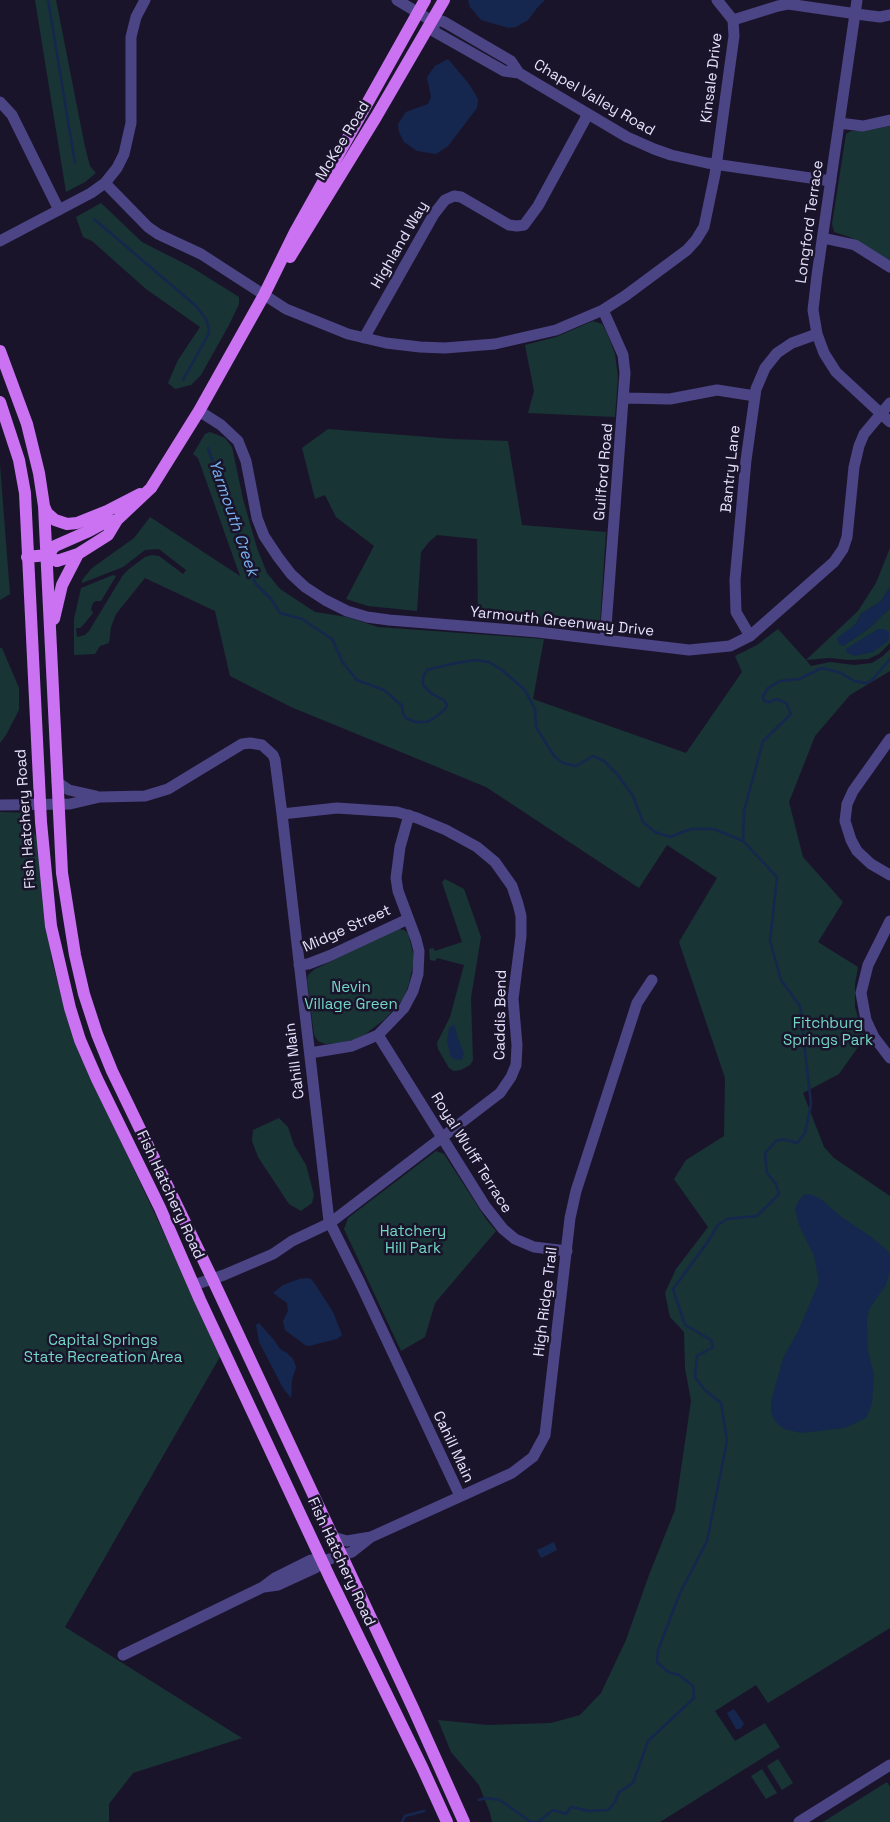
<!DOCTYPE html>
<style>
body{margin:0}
canvas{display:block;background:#1a142b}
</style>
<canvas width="890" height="1822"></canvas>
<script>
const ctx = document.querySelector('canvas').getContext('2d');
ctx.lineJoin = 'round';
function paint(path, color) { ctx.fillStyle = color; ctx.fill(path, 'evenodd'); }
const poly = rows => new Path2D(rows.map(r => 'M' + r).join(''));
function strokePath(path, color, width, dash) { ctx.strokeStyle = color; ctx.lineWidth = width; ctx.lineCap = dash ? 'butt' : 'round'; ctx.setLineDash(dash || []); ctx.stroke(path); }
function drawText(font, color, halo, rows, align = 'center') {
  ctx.font = font + ' "Space Grotesk",sans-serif'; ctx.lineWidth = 5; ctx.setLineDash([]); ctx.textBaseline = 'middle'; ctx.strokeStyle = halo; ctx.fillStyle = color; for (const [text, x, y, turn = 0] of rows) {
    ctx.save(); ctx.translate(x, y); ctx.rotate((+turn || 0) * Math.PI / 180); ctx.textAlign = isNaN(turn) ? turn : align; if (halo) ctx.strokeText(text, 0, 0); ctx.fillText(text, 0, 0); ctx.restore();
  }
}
paint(poly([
 [35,0,56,0,85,147,90,166,96,173,85,182,66,192],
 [890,126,890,261,852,238,834,232,832,224,846,134,851,131,869,130],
 [101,203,142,242,191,267,239,297,239,304,229,325,201,375,191,385,175,389,168,383,178,360,200,327,146,289,92,241,83,237,76,217],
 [593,321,602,324,607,333,615,354,618,377,615,417,528,413,534,391,525,345,556,337],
 [328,429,453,439,508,441,522,525,606,532,600,624,596,628,590,625,478,616,477,539,437,535,429,542,421,552,417,611,368,606,346,599,374,546,336,517,325,495,315,499,302,448],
 [210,432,225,438,232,447,243,499,257,548,267,573,280,589,315,612,347,617,378,627,544,639,533,699,686,753,742,672,735,656,757,645,778,629,806,660,858,611,876,583,890,548,890,587,881,601,861,614,856,624,838,639,843,646,868,629,890,608,890,643,879,654,868,659,850,660,829,658,806,660,811,666,830,662,854,665,872,663,883,656,890,649,890,671,850,695,815,736,789,802,803,857,843,902,818,942,858,967,855,984,855,1007,862,1031,868,1041,858,1047,839,1074,803,1093,824,1147,834,1158,890,1196,890,1628,768,1703,756,1685,715,1711,735,1741,765,1723,780,1747,660,1822,492,1822,490,1813,479,1785,451,1752,438,1720,488,1725,551,1723,580,1715,601,1693,626,1640,649,1575,675,1510,691,1401,685,1368,684,1332,670,1317,665,1293,676,1269,708,1227,674,1179,686,1160,724,1136,725,1078,679,942,717,878,667,845,639,888,486,787,291,707,230,676,215,611,145,578,116,614,111,627,109,643,100,646,95,654,74,655,74,619,81,588,113,575,116,576,101,601,96,601,93,603,91,609,93,613,84,624,80,628,76,628,77,637,85,635,89,631,123,575,129,569,145,557,152,555,159,556,183,574,186,570,159,549,145,550,123,567,82,583,82,580,92,568,134,538,150,517,240,576,198,458,193,454,205,434],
 [0,465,10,594,0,600],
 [0,648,2,648,19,688,19,710,6,735,0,743],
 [0,812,27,813,38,842,45,919,52,961,65,1010,92,1080,221,1355,65,1627,242,1738,133,1773,109,1804,109,1822,0,1822],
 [445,879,464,889,481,937,471,998,473,1060,470,1065,461,1070,454,1071,449,1068,438,1049,437,1043,450,1017,464,965,437,958,435,961,430,960,429,949,433,948,435,951,462,942,442,882],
 [398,929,404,930,408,933,413,953,413,965,409,984,403,999,384,1020,364,1035,353,1040,339,1043,325,1044,318,1041,314,1035,307,980,308,975,315,969],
 [279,1118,288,1127,294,1145,306,1165,314,1195,312,1203,301,1211,289,1204,258,1157,252,1141,253,1130],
 [436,1151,444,1154,486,1219,496,1231,435,1303,425,1337,401,1351,344,1229,348,1218],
 [778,1759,793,1783,782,1790,767,1766],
 [762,1769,777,1793,766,1799,751,1776],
 [887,1782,890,1787,890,1822,823,1822]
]), '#183434');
paint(poly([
 [468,0,545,0,537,8,528,20,516,27,509,28,481,20,470,7],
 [448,59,469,84,478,99,477,108,448,146,436,154,417,151,404,142,399,132,398,124,406,112,428,104,431,97,427,77,435,66],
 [890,587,890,608,868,629,843,646,839,644,837,638,856,624,861,614,881,601],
 [878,629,884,629,889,632,889,636,888,641,873,652,854,656,846,652,846,649,849,647],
 [453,1025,455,1026,457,1036,464,1053,462,1060,453,1059,450,1055,447,1041,449,1028],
 [805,1194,813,1195,822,1200,840,1216,870,1236,888,1251,890,1255,890,1272,886,1285,869,1309,867,1323,868,1351,874,1375,872,1404,866,1418,845,1428,801,1433,784,1429,778,1424,773,1418,771,1411,771,1401,783,1358,798,1331,819,1282,814,1256,799,1225,795,1209,799,1200],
 [307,1278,311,1279,315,1284,333,1312,342,1335,337,1339,309,1346,305,1345,285,1330,283,1321,288,1311,287,1303,273,1293,283,1285,299,1279],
 [259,1323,274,1340,280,1349,287,1353,293,1359,296,1367,292,1380,291,1398,283,1388,259,1342,256,1325],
 [554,1542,557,1550,541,1558,537,1550],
 [734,1709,744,1724,740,1729,736,1729,727,1713]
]), '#15274e');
strokePath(poly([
 [48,0,75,163],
 [94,219,196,306,206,319,209,329,208,335,183,380],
 [208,448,234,521,245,561,256,584,271,599,280,613,302,619,332,639,343,663,357,680,384,690,402,706,403,714,406,718,416,722,427,722,437,716,445,709,447,705,444,700,432,694,423,685,423,677,427,670,451,664,475,660,489,662,502,670,525,690,535,709,536,727,554,756,563,763,576,766,593,756,604,761,617,774,633,796,643,822,655,832,670,837,691,829,714,829,743,841,777,877,770,941,781,980,800,1006,811,1104,805,1133,797,1143,783,1139,776,1141,765,1153,767,1173,776,1184,779,1194,757,1216,727,1219,718,1225,707,1243,673,1289,685,1325,711,1340,713,1347,697,1356,695,1377,704,1389,721,1403,727,1441,707,1541,680,1593,658,1650,657,1662,668,1672,679,1675,693,1686,694,1698,648,1741,633,1783,619,1792,615,1802,608,1810,589,1811,571,1807,566,1814,553,1810,538,1822,531,1822,500,1800,486,1798,479,1800],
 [743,841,744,811,763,741,791,714,786,703,777,699,770,702,764,701,763,696,768,688,780,681,799,679,822,668,841,673,854,681,867,683,873,679,890,659],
 [402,1822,405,1816,424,1811]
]), '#15274e', 2.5);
strokePath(poly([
 [397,0,432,21,442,21,446,23,511,61,519,73,627,137,654,149,671,155,707,163,831,181],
 [857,0,817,275,813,310,817,334,824,353,836,372,890,422],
 [733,20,778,6,788,4,864,15,880,17,890,15],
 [432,21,435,32,504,71,519,73],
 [0,102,12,115,59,210],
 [839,123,863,126,890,120],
 [105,183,148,227,158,234,201,254,286,309,348,334,386,343,420,347,445,348,495,344,556,330,603,310,625,296,687,250,696,240,704,227,715,174,734,36,733,20,717,0],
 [823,238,855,245,890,267],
 [0,241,91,193,105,183,117,168,124,154,131,123,131,37,136,17,145,0],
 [603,310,623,355,625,373,605,640],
 [364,338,434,214,445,200,454,196,461,197,509,225,517,226,524,225,538,206,588,114],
 [625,398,670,399,717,390,755,396],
 [199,411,221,425,238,441,246,461,257,518,264,536,278,557,291,574,305,587,325,600,347,611,367,617,389,620,538,632,689,650,730,646,750,636,834,562,843,549,847,537,854,467,859,446,864,434,890,403],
 [750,636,736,612,735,580,746,460,756,389,765,368,777,353,792,343,817,334],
 [890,739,853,791,847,804,845,821,851,840,857,851,871,864,890,875],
 [57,782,69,790,96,796],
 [0,805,70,804,100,797,145,796,168,789,242,744,250,743,262,745,273,755,275,760,282,814,329,1221,360,1283,460,1496],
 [890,921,868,965,861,993,866,1020,874,1037,890,1058],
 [299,965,308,964,329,956,408,919],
 [378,1035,485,1206,503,1229,515,1239,534,1247,567,1251],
 [310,1053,352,1046,378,1035,404,1008,413,991,418,974,419,951,416,939,398,891,396,878,400,847,409,815],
 [194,1285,224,1275,273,1254,292,1241,330,1223,500,1093,511,1077,516,1065,517,1045,513,999,521,936,521,916,518,904,512,886,495,862,477,847,446,830,417,818,397,812,337,808,282,814],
 [333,1537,347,1541,371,1537],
 [264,1587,278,1585,315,1568,323,1561],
 [123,1655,263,1587,275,1578,311,1560,323,1561,352,1552,371,1537,512,1473,533,1457,545,1435,570,1218,576,1191,637,1003,652,980],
 [799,1822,890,1765]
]), '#4b4485', 11);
strokePath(poly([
 [290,257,376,117,444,0],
 [0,351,27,424,39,473,44,506,62,873,75,955,84,994,97,1034,112,1071,212,1278,413,1708,464,1822],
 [0,402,19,460,25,493,41,822,51,926,70,1008,80,1040,97,1079,160,1208,200,1300,330,1578,422,1767,447,1822],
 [44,506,47,513,55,520,67,524,77,523,107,511,140,494],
 [47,555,55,546,89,531,102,524,117,520],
 [27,557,47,555,57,561,78,554,108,535,117,520,151,488,199,411,264,295,295,232,425,0],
 [54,619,62,585,78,554]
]), '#cb72f2', 12);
drawText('15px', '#e6e1fc', '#1a142b', [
 ["Kinsale Drive",712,78,-83],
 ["Chapel Valley Road",594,98,30],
 ["McKee Road",343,141,-59],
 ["Longford Terrace",810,222,-82],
 ["Highland Way",400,245,-60],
 ["Bantry Lane",731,469,-84],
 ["Guilford Road",604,472,-85],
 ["Yarmouth Greenway Drive",562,622,6],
 ["Fish Hatchery Road",26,819,-94],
 ["Midge Street",347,929,-24],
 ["Caddis Bend",501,1015,-89],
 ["Cahill Main",295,1061,-97],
 ["Royal Wulff Terrace",471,1153,58],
 ["Fish Hatchery Road",170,1195,65],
 ["High Ridge Trail",546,1302,-83],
 ["Cahill Main",453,1447,65],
 ["Fish Hatchery Road",341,1562,65]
]);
drawText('15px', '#72d7c5', '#1a142b', [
 ["Nevin",351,988],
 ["Village Green",351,1005],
 ["Fitchburg",828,1024],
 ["Springs Park",828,1041],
 ["Hatchery",413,1232],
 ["Hill Park",413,1249],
 ["Capital Springs",103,1341],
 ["State Recreation Area",103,1358]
]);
drawText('italic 16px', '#79b2f2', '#1a142b', [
 ["Yarmouth Creek",233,518,71]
]);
</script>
